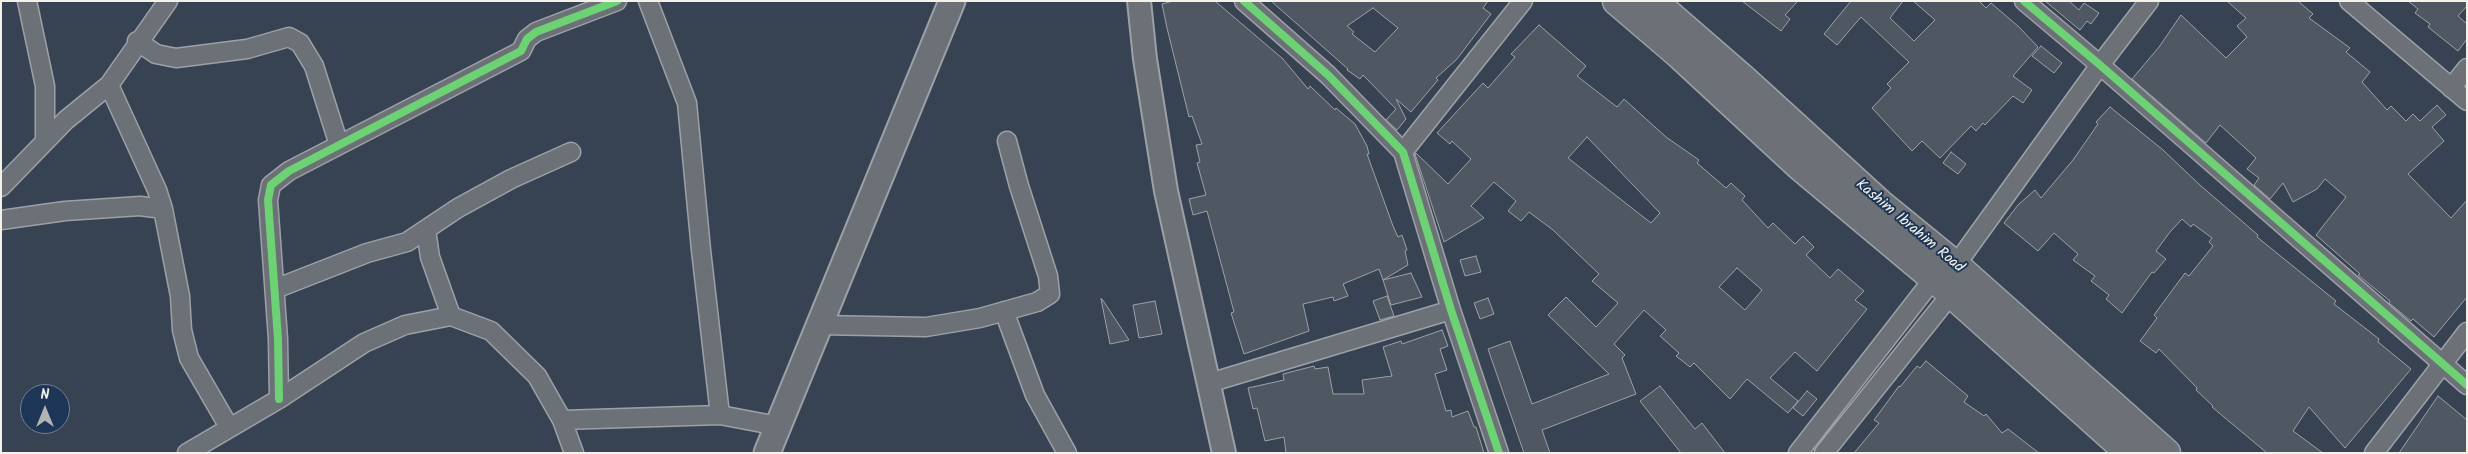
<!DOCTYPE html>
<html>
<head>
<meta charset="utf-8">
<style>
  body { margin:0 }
  #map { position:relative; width:2468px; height:454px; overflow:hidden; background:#374253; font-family:Kalam,sans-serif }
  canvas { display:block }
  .frame { position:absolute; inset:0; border:2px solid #f4f1e8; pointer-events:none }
  .north { position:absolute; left:20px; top:384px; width:50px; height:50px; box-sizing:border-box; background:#1d3557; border:1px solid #738091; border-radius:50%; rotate:0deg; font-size:14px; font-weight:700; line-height:20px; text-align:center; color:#f4f1e8 }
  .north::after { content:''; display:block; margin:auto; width:18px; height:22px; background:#b2b4b4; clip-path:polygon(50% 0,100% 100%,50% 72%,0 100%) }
</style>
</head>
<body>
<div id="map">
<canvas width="2468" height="454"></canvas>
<div class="frame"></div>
<div class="north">N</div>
</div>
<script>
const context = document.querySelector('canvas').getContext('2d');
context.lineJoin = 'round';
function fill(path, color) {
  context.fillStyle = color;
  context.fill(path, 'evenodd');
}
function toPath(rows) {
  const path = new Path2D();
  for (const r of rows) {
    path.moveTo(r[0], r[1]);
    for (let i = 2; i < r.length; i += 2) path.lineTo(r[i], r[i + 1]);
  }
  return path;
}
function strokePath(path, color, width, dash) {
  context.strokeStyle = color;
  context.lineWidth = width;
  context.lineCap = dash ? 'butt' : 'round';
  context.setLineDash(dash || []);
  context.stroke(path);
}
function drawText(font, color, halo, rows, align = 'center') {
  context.font = font + ' Kalam,sans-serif';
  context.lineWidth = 4;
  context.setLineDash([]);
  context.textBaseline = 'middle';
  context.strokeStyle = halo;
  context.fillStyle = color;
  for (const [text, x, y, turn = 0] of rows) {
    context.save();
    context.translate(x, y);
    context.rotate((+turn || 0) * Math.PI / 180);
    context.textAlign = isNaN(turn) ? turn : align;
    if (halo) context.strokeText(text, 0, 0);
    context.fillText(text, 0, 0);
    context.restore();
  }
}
const building = toPath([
  [1173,1,1215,1,1283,59,1308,89,1310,86,1335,110,1336,108,1355,124,1367,146,1369,154,1367,154,1393,226,1398,237,1402,235,1407,250,1405,251,1408,265,1383,280,1379,269,1343,284,1348,296,1334,301,1333,297,1303,304,1309,331,1244,354,1231,313,1234,312,1207,211,1193,215,1189,199,1206,195,1197,163,1200,162,1196,145,1202,144,1192,116,1189,117,1167,28,1162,4,1173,1],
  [1271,1,1488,1,1483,8,1491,14,1457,59,1436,78,1438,80,1411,112,1396,99,1406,119,1397,130,1386,120,1396,109,1363,75,1360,79,1347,70,1348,69,1271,1],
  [1373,8,1398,28,1375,52,1352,34,1354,32,1347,26,1373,8],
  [1742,1,1798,1,1785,15,1790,19,1781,31,1742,1],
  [1851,1,1903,1,1890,18,1914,41,1935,20,1913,1,1979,1,1986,8,1991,3,2019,27,2038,47,2013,76,2032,90,2023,103,2013,96,1985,125,1983,123,1976,131,1971,126,1940,158,1922,141,1912,151,1872,108,1891,88,1887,84,1909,62,1861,17,1837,45,1824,34,1851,1],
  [2045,1,2069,1,2079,10,2084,3,2099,13,2091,24,2087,21,2080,30,2045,1],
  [2227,1,2298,1,2313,14,2309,18,2350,48,2346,52,2370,72,2362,82,2387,110,2391,106,2406,121,2413,114,2420,121,2437,105,2446,115,2432,127,2444,141,2408,174,2451,218,2467,200,2467,297,2434,337,2413,319,2411,321,2394,307,2389,303,2390,301,2358,275,2360,274,2316,235,2346,197,2325,179,2317,189,2293,202,2283,183,2270,199,2254,185,2259,178,2247,169,2256,158,2220,125,2206,143,2132,79,2159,47,2181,15,2226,58,2247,37,2237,26,2246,18,2227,1],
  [2408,1,2467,1,2467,6,2458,16,2467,24,2467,39,2458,51,2428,27,2430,24,2415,13,2418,9,2408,1],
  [1539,25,1586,66,1577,76,1617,107,1624,99,1666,137,1699,160,1697,163,1726,188,1731,183,1745,196,1742,200,1768,228,1773,223,1795,244,1803,236,1814,247,1806,255,1830,278,1838,269,1864,291,1855,300,1867,309,1817,371,1795,352,1770,378,1798,401,1788,413,1747,379,1730,399,1694,363,1690,367,1676,356,1679,353,1660,336,1666,330,1644,310,1614,344,1625,355,1622,358,1636,394,1542,430,1550,453,1524,453,1488,349,1510,341,1532,404,1609,374,1548,315,1566,297,1596,327,1618,303,1592,281,1599,274,1553,230,1529,212,1521,221,1508,211,1516,201,1494,182,1471,206,1484,218,1444,242,1415,154,1416,153,1448,184,1471,159,1452,141,1450,144,1437,133,1483,83,1488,88,1515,57,1511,54,1539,25],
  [1587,137,1660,213,1651,223,1568,158,1587,137],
  [1737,268,1762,290,1745,310,1719,287,1737,268],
  [2041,46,2062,63,2054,73,2032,56,2041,46],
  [2110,107,2163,150,2201,186,2258,235,2257,237,2336,301,2334,304,2379,339,2378,342,2411,369,2345,448,2309,407,2293,431,2323,453,2267,453,2212,407,2213,406,2196,390,2197,388,2159,349,2156,353,2140,341,2157,318,2154,315,2185,273,2189,276,2213,246,2209,242,2212,238,2193,224,2191,227,2182,219,2170,232,2156,251,2166,259,2154,273,2152,272,2122,313,2106,299,2109,295,2091,281,2095,276,2073,260,2078,254,2054,233,2038,251,2004,223,2018,205,2035,190,2041,198,2073,160,2098,124,2096,122,2110,107],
  [1951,152,1966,164,1958,174,1943,163,1951,152],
  [1476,256,1481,272,1465,276,1460,260,1476,256],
  [1411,273,1422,297,1391,305,1383,280,1411,273],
  [1387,296,1394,316,1380,320,1373,301,1387,296],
  [1488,298,1494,314,1480,319,1474,303,1488,298],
  [1101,299,1102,299,1129,340,1110,344,1101,299],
  [1155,301,1162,334,1139,338,1133,305,1155,301],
  [1442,330,1448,346,1440,349,1447,370,1435,374,1446,411,1451,410,1452,417,1468,411,1474,427,1476,427,1484,453,1286,453,1284,437,1265,441,1257,408,1253,409,1248,388,1284,380,1283,374,1314,366,1315,369,1328,367,1333,394,1364,394,1362,380,1392,376,1383,347,1401,341,1402,344,1442,330],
  [1926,361,1968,396,1964,402,1984,416,1986,414,2002,433,2008,429,2039,453,1854,453,1879,423,1874,420,1899,386,1900,387,1917,366,1920,368,1926,361],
  [1660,386,1695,429,1702,423,1725,453,1681,453,1640,401,1660,386],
  [1807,391,1817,399,1803,416,1793,408,1807,391],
  [2438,396,2467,420,2467,453,2399,453,2438,396]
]);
fill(building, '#4f5763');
strokePath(building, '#9da1a7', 1);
const minor = toPath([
  [27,1,45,86,45,141],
  [648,1,687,103,701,250,720,415],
  [1244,1,1328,75,1403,152,1451,310,1499,453],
  [2024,1,2100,65,2467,385],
  [2349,1,2467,101],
  [137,41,156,54,176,58,247,49,289,37,300,43,314,66,339,145],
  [109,85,157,190,163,209,180,296,182,330,189,358,229,427],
  [2451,88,2467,68],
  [1403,152,1523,1],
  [1,187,66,120,109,85,168,1],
  [1,220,65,211,140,206,163,209],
  [426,230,430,257,451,316],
  [1950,273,2100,65,2149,1],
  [275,289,367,253,407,242,458,208,511,179,571,152],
  [1004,311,1035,395,1067,453],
  [819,325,926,327,980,318,1037,302,1050,294,1048,276,1019,186,1007,141],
  [1209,383,1451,310],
  [279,399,278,339,268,200,271,185,289,171,521,51,527,39,536,32,617,1],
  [562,420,720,415,778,426],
  [187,453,279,399,364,343,405,325,451,316,491,331,537,376,562,420,574,453],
  [1798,453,1934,278],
  [1824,453,1952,293],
  [2374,453,2467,332]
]);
const tertiary = toPath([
  [1139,1,1145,59,1166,191,1224,453]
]);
const secondary = toPath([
  [767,453,952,1]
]);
const trunk = toPath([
  [1617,1,1679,54,1800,166,1941,284,2130,453],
  [1653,1,1744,80,1880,204,1956,266,2166,453]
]);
strokePath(minor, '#9da1a7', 21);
strokePath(tertiary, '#9da1a7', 26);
strokePath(secondary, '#9da1a7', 29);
strokePath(trunk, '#9da1a7', 31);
strokePath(minor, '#6c7177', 18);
strokePath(tertiary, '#6c7177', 22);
strokePath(secondary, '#6c7177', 25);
strokePath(trunk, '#6c7177', 28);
strokePath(toPath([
  [1244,1,1328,75,1403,152,1451,310,1499,453],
  [2024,1,2100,65,2467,385],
  [279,399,278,339,268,200,271,185,289,171,521,51,527,39,536,32,617,1]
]), '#6cd273', 8);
drawText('15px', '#f4f1e8', '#1d3557', [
  ["Kashim Ibrahim Road",1909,227,40]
]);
</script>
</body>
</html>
